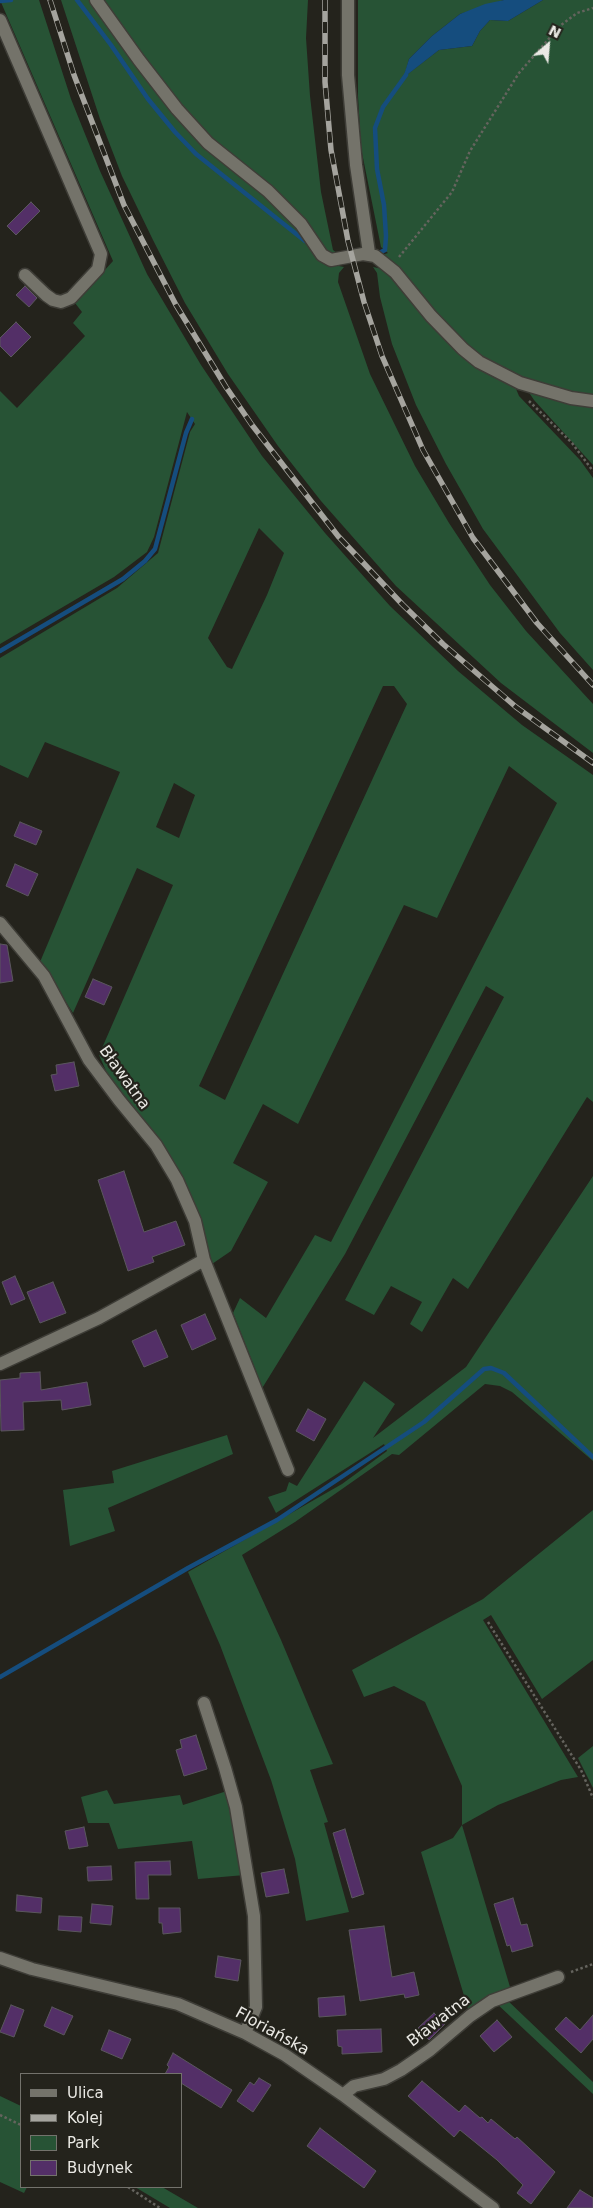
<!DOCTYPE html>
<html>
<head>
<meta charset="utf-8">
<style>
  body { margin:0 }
  #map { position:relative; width:593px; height:2208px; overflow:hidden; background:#24231c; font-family:"DejaVu Sans",sans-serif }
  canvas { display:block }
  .legend { position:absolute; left:20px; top:2073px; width:162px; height:115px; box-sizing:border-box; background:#24231c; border:1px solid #73726c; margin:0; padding:6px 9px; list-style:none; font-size:15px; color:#eae9e4 }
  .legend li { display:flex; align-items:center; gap:10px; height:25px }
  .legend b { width:25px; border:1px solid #73726c }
  .north { position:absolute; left:523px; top:20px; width:50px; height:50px; -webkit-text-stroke:4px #24231c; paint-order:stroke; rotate:27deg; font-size:14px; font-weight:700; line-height:20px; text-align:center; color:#eae9e4 }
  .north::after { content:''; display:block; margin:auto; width:18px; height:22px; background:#eae9e4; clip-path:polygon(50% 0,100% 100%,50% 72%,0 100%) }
</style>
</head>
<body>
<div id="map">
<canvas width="593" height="2208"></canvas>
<ul class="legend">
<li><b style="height:6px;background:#74736a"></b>Ulica</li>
<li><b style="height:6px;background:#a5a49e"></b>Kolej</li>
<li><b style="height:14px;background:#275335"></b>Park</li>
<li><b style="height:14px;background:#532f67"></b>Budynek</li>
</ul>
<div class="north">N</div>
</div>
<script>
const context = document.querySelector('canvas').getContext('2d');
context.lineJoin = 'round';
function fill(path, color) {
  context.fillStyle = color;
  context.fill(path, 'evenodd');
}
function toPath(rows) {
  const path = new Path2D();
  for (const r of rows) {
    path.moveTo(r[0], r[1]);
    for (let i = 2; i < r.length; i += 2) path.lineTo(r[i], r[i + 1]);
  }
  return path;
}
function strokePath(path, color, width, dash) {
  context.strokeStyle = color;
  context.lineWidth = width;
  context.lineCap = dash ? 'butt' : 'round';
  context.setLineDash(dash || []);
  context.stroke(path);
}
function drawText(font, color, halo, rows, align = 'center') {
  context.font = font + ' "DejaVu Sans",sans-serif';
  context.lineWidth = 4.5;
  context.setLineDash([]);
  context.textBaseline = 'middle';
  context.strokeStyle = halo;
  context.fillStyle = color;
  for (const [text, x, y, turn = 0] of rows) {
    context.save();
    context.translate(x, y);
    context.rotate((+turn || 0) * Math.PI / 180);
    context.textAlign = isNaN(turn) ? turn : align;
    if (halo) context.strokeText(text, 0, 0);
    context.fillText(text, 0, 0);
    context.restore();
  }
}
fill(toPath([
  [0,0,39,0,71,99,85,134,100,171,147,274,201,365,262,456,325,533,390,606,458,671,522,725,593,775,593,1102,587,1097,468,1289,453,1278,422,1332,410,1324,422,1302,391,1286,374,1315,345,1300,504,997,486,986,345,1254,261,1390,256,1371,233,1313,240,1298,266,1318,315,1235,331,1242,557,803,509,766,437,918,404,905,298,1124,263,1104,233,1163,268,1182,231,1251,212,1264,195,1209,173,1161,111,1082,99,1055,173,885,137,868,73,1013,40,962,120,772,45,742,28,778,0,765,0,658,117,588,158,553,190,432,195,424,187,412,154,537,147,552,114,577,0,644,0,391,17,408,85,336,73,323,82,312,75,303,113,261],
  [259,528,284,553,267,595,232,669,227,667,208,638],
  [383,686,394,686,407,704,225,1100,199,1086],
  [174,783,195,795,179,838,156,827],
  [61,0,91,0,158,93,290,220,302,233,310,250,317,257,334,265,344,267,339,273,338,282,370,374,415,466,449,523,490,585,526,631,593,704,593,753,501,683,396,586,321,501,278,446,228,374,185,303,153,240,122,176,100,119],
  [101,0,308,0,306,38,310,96,321,192,333,250,337,253,331,256,239,164,195,124],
  [358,0,504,0,460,14,432,36,409,59,404,77,439,50,472,46,480,31,490,20,508,21,543,0,593,0,593,396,560,391,514,375,486,362,461,343,382,255,388,253,381,247,361,148,358,96],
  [373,267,383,269,400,285,421,309,514,384,519,396,580,460,593,478,593,670,560,633,483,529,446,464,416,405,392,344,380,297,377,273],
  [526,388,593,406,593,465,534,400],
  [593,1176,593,1461,512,1392,500,1386,485,1384,399,1455,392,1454,295,1522,242,1555,281,1640,333,1764,310,1770,328,1822,324,1823,349,1912,306,1921,295,1859,271,1780,220,1645,188,1572,342,1484,387,1451,384,1444,276,1513,268,1497,286,1491,289,1482,297,1486,364,1381,395,1404,373,1438,466,1367],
  [227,1435,233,1454,108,1508,115,1531,70,1546,63,1490,114,1483,112,1471],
  [593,1510,593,1660,542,1699,491,1615,483,1620,578,1777,561,1780,498,1805,462,1825,510,1987,468,2009,421,1852,453,1838,462,1825,462,1786,425,1702,394,1686,364,1697,352,1670,483,1599],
  [593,1746,593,1788,578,1758],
  [107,1790,114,1804,180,1795,183,1805,227,1791,245,1875,198,1879,192,1841,118,1849,109,1823,88,1823,81,1797],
  [505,1998,593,2082,593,2094,495,2002],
  [0,2096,21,2106,21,2187,27,2187,24,2193,0,2182],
  [135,2187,162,2187,198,2208,170,2208]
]), '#275335');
fill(toPath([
  [504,0,543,0,508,21,490,20,480,31,472,46,439,50,403,78,409,59,432,36,460,14,485,4]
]), '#154d7e');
strokePath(toPath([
  [77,0,111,45,148,99,175,132,196,154,305,241],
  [0,1,11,0],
  [379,253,385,250,386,236,384,205,377,169,375,128,383,107,406,75],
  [0,651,123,579,145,561,155,549,186,433,192,419],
  [0,1677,188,1568,277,1520,424,1422,484,1369,491,1368,504,1373,593,1457]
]), '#154d7e', 4.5);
const building = toPath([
  [31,202,40,211,16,235,7,226,31,202],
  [25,286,37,298,29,307,16,295,25,286],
  [16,322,31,337,11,357,0,346,0,338,16,322],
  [20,822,42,831,36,845,14,836,20,822],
  [15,864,38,874,28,896,6,886,15,864],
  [0,944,7,945,13,981,0,983,0,944],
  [93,979,112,987,104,1005,85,997,93,979],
  [74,1062,79,1086,55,1091,51,1075,57,1074,56,1065,74,1062],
  [124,1171,144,1232,176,1221,185,1245,152,1257,154,1262,128,1271,98,1180,124,1171],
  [15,1276,25,1299,11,1305,2,1282,15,1276],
  [53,1282,66,1313,40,1323,27,1292,53,1282],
  [205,1314,216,1339,192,1350,181,1325,205,1314],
  [156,1330,168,1357,144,1367,132,1341,156,1330],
  [40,1372,41,1390,87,1382,91,1405,62,1410,61,1400,23,1402,24,1430,1,1431,0,1380,20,1378,20,1373,40,1372],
  [308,1409,326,1419,314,1441,296,1431,308,1409],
  [196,1735,207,1769,184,1776,176,1750,182,1748,180,1740,196,1735],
  [84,1827,88,1846,69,1849,65,1831,84,1827],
  [345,1829,364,1894,352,1898,333,1833,345,1829],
  [170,1861,171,1875,148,1875,149,1899,136,1899,135,1862,170,1861],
  [111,1866,112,1880,88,1881,87,1867,111,1866],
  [284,1869,289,1893,266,1897,261,1873,284,1869],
  [17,1895,42,1898,41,1913,16,1911,17,1895],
  [513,1898,521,1925,527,1924,533,1946,512,1952,510,1945,507,1946,494,1904,513,1898],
  [92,1904,113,1906,111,1925,90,1923,92,1904],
  [159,1908,180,1908,181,1932,163,1934,162,1923,159,1923,159,1908],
  [59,1916,82,1917,81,1932,58,1930,59,1916],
  [384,1926,392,1977,414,1972,419,1995,405,1998,404,1994,360,2001,349,1930,384,1926],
  [218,1956,241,1960,238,1981,215,1977,218,1956],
  [344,1996,346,2015,319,2017,318,1998,344,1996],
  [11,2005,24,2010,14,2037,0,2032,11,2005],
  [52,2007,73,2016,64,2035,44,2026,52,2007],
  [434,2013,445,2024,429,2040,418,2028,434,2013],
  [593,2015,593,2039,581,2053,555,2029,566,2017,580,2030,593,2015],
  [497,2020,512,2037,494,2052,480,2036,497,2020],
  [381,2029,382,2052,342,2054,342,2047,338,2046,337,2030,381,2029],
  [109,2030,131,2039,122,2059,101,2050,109,2030],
  [173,2053,232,2090,221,2108,181,2083,181,2074,165,2074,169,2067,167,2065,173,2053],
  [259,2078,271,2085,253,2112,237,2101,250,2082,254,2085,259,2078],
  [422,2081,459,2112,465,2105,480,2118,482,2117,488,2123,491,2119,515,2139,517,2137,555,2172,531,2204,517,2193,523,2185,497,2160,460,2130,454,2137,408,2096,422,2081],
  [320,2128,376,2171,364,2188,307,2146,320,2128],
  [580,2190,593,2198,593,2208,567,2208,580,2190]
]);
fill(building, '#532f67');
strokePath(building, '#5b575e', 1);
const minor = toPath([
  [96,0,139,60,177,109,208,143,268,191,301,224,322,255,331,260,363,254,375,256,395,272,431,316,463,349,479,362,520,383,571,398,593,401],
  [348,0,348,75,356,165,369,253],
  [0,20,101,254,98,269,71,298,61,302,53,300,46,295,25,275],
  [0,923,44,976,89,1060,119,1100,156,1145,177,1180,195,1221,204,1260,288,1470],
  [0,1364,99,1318,204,1260],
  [204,1703,225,1768,236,1807,254,1916,256,2007,245,2033],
  [0,1958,32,1969,178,2004,245,2033,285,2055,343,2095,493,2208],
  [343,2095,354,2086,384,2079,401,2070,430,2050,470,2016,492,2001,558,1977]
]);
strokePath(minor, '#3e3d37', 15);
strokePath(toPath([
  [399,257,452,192,470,151,519,73,560,26,577,13,593,8],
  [529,401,572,443,593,471],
  [488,1622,581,1770,593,1798],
  [571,1972,593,1964],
  [0,2115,21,2125],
  [128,2187,160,2208]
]), '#65645e', 2.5, [2.5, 2.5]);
strokePath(minor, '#74736a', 12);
const rail = toPath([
  [50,0,74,75,124,205,176,305,226,387,252,425,338,536,402,604,443,644,516,707,593,763],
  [325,0,325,82,331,150,348,241,364,302,382,356,423,450,473,538,537,623,593,685]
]);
strokePath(rail, '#a5a49e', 5.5);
strokePath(rail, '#24231c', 4, [11]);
drawText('16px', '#eae9e4', '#24231c', [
  ["Bławatna",124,1078,54],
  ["Bławatna",439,2021,-38],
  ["Floriańska",272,2032,29]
]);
</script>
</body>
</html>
